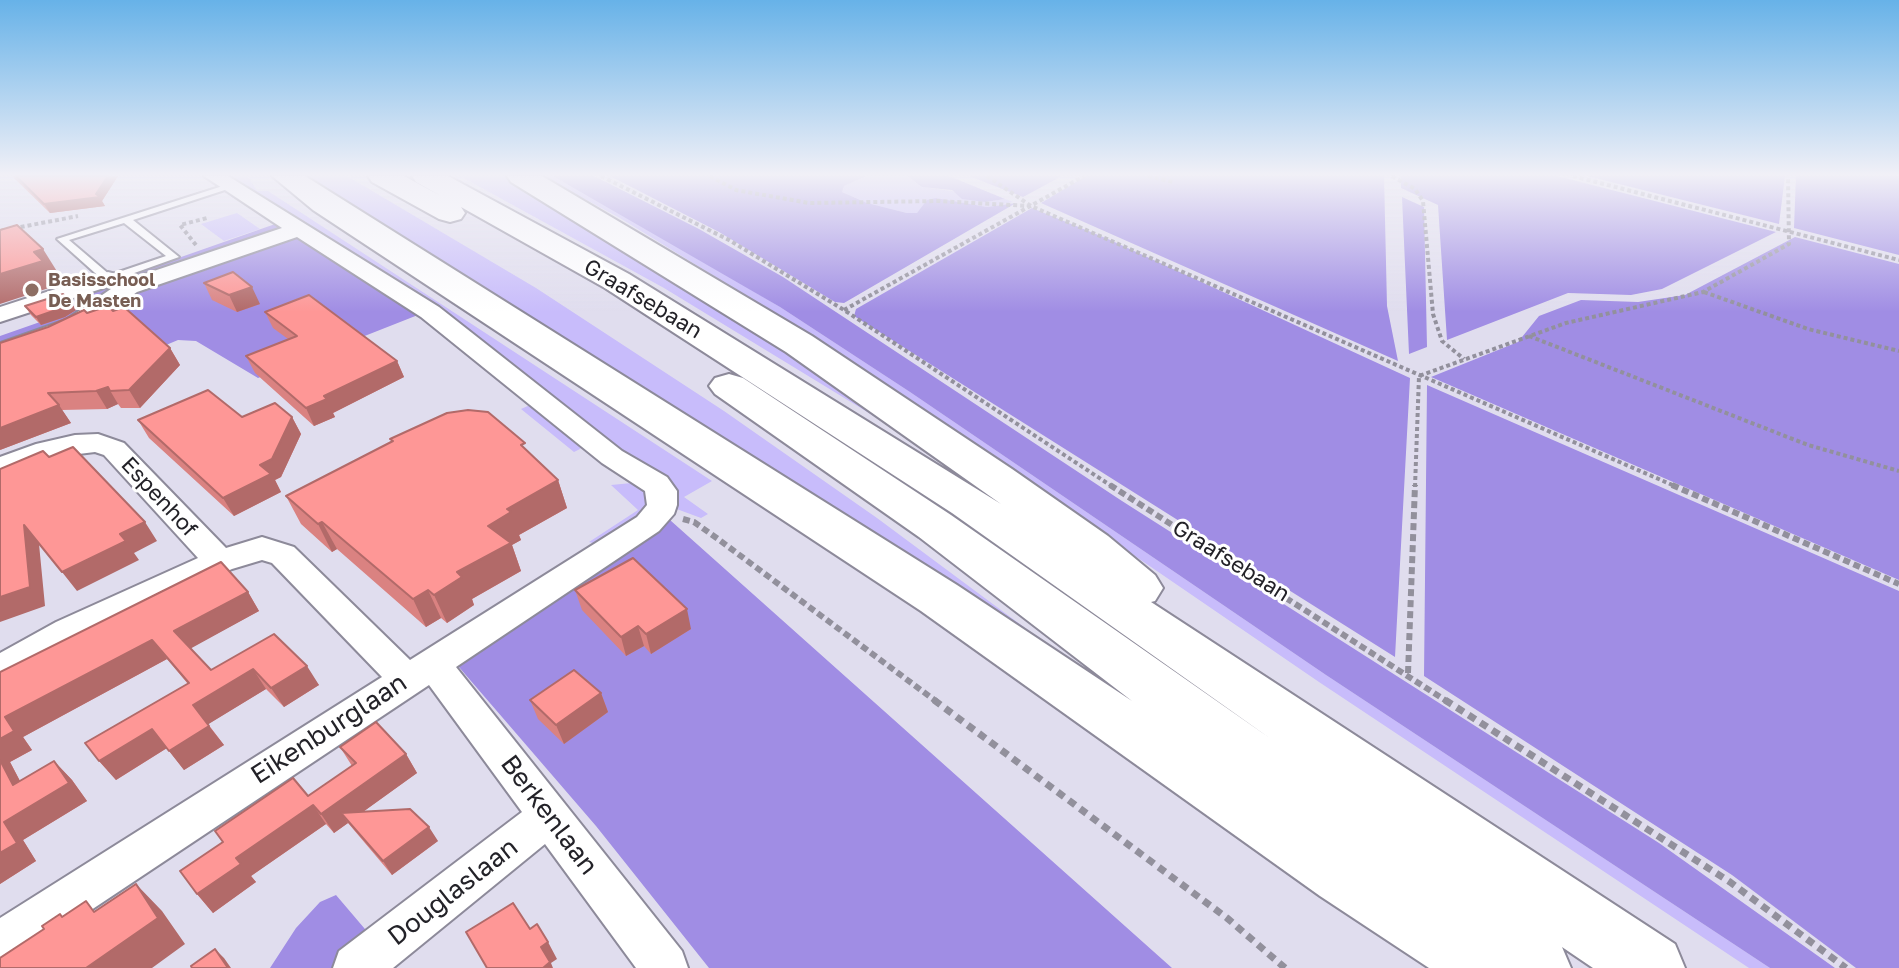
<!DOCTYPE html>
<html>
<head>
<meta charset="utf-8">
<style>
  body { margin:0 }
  canvas { display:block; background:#e0ddee }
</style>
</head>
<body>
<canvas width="1899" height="968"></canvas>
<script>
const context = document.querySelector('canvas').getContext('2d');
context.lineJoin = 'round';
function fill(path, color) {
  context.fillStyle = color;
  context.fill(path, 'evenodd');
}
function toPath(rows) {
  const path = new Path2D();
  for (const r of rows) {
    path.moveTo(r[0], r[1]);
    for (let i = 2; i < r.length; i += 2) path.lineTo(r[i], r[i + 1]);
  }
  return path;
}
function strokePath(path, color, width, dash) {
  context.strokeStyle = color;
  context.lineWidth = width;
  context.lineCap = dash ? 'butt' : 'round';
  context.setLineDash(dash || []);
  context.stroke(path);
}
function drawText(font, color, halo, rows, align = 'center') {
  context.font = font + ' "Golos Text",sans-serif';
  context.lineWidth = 6;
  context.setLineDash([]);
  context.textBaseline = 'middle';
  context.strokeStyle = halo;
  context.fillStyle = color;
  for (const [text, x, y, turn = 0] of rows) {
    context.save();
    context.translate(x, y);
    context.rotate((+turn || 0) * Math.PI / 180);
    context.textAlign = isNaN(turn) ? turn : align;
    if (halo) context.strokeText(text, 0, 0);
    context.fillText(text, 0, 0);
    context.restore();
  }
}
fill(toPath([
  [225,176,248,176,257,191,268,191,712,481,684,497,708,514,701,518,674,508,674,485,662,472,625,456,492,348,439,311],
  [293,176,347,176,536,288,724,411,877,518,1145,717],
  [460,176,512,176,581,214,964,471,664,288],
  [542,176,553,176,619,211,780,307,910,392,1326,675,1770,968,1749,968,1319,682,834,350,620,218],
  [867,176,907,176,922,187,952,191,985,202,1005,199,1013,202,987,207,936,198,917,213,907,213,867,203,842,192,844,186],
  [237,213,260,229,224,241,201,224],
  [530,405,583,445,580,449,574,452,521,409],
  [632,483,645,492,647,500,644,510,596,544,589,542,638,510,611,485]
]), '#c8bcfb');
fill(toPath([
  [553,176,594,176,699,229,783,277,1122,501,1659,843,1835,968,1770,968,1326,675,910,392,780,307],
  [610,176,867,176,844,186,842,192,867,203,907,213,917,213,927,200,936,198,987,207,1016,203,844,303,835,302,719,232],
  [907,176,949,176,1005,199,985,202,962,199,952,190,922,187],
  [969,176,1062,176,1023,197],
  [1086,176,1384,176,1387,306,1398,361,1041,203],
  [1401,176,1557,176,1776,232,1662,289,1631,295,1568,293,1447,340,1438,205,1401,188],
  [1587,176,1785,176,1779,224],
  [1796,176,1899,176,1899,255,1794,228],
  [1402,197,1424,207,1427,347,1409,354],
  [1032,208,1108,239,1410,378,1395,657,854,316,856,309],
  [278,223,288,228,70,320,0,344,0,336,80,308,70,296],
  [299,234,423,313,258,378,196,341,178,340,159,348,123,311,121,295],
  [1795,237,1899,264,1899,580,1431,377,1518,342,1539,316,1581,300,1638,302,1685,295],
  [1427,385,1899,591,1899,968,1856,968,1732,875,1424,676],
  [670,520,1172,968,709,968,596,826,452,659,659,524],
  [336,895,376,942,343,968,270,968,296,928,320,902]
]), '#a08de4');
const lane = toPath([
  [229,184,237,186,133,220,179,257,112,281,104,281,57,239,229,184],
  [124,223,166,256,110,275,69,240,124,223]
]);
const street = toPath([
  [204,176,228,176,439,307,622,451,667,477,677,491,677,505,674,514,659,531,456,667,682,951,688,968,636,968,545,844,393,968,333,968,339,951,522,812,429,685,16,960,0,967,0,918,382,677,272,563,262,560,232,569,80,640,13,680,0,684,0,653,56,622,198,558,104,455,95,452,54,457,0,477,0,457,36,444,75,435,98,434,124,443,226,548,262,537,294,547,410,660,637,517,647,505,645,491,602,463,421,317,297,237,137,292,84,330,0,359,0,343,66,320,121,282,282,228,204,176],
  [108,272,116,274,119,279,116,284,0,322,0,307,108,272]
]);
const highway = toPath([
  [272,176,305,176,957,585,1132,701,919,537,715,394,709,386,715,378,729,374,743,378,951,515,1271,739,952,513,605,288,461,207,465,213,461,219,450,222,439,219,372,182,368,176,404,176,441,196,416,182,412,176,448,176,629,274,1001,504,786,352,511,182,507,176,542,176,812,336,1012,469,1108,536,1155,575,1163,588,1155,601,1151,602,1675,944,1685,968,1593,968,1562,947,1571,968,1429,968,1320,896,921,611,313,210,272,176]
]);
strokePath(lane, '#8d8a9a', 4);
strokePath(street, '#8d8a9a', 4);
strokePath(highway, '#8d8a9a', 4);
strokePath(toPath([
  [601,176,729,240,844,310,1113,487],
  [710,176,736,190,809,203,938,201,1030,206],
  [987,176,1031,206,1677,487],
  [1148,176,1173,182],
  [1392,176,1415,189,1423,201,1433,314,1442,341,1464,359],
  [1573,176,1899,260],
  [0,231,78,216],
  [196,245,180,225,207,218],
  [1704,292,1808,329,1899,351],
  [844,310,1084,176],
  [1529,336,1808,445,1899,471],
  [1415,487,1419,376,1566,323,1703,292,1789,244,1788,176]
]), '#92909c', 4, [4, 3]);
strokePath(toPath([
  [1110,485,1448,702],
  [1672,485,1899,584],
  [683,519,694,522,718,539,937,702],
  [1408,673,1415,485]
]), '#92909c', 6, [7, 4]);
strokePath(toPath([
  [934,700,1227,918,1285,968],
  [1445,700,1730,882,1846,968]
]), '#92909c', 7, [8, 6]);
fill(lane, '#fff');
fill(street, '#fff');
fill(highway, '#fff');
fill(toPath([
  [12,176,118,176,102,201,105,206,50,213],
  [204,283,260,304,237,312,212,300],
  [70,301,76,310,65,317,41,325,31,315,25,306],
  [113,311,170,348,180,365,140,408,121,408,118,404,107,409,62,410,71,423,0,450,87,313],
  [265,312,397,361,404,377,333,413,335,417,314,426,255,373,246,356,288,339,273,328],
  [242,417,292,417,301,434,281,477,275,480,281,492,234,516,149,438,138,420],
  [390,439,527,451,558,480,567,508,519,535,521,540,512,545,521,571,472,599,474,605,447,623,441,618,426,627,337,549,332,552,301,524,286,496,392,442],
  [575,590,691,629,651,654,644,646,626,656,582,610],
  [248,592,259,611,190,648,211,670,274,634,319,685,284,707,266,689,208,724,224,745,184,770,167,748,116,780,99,761,188,684,167,659,23,737,32,750,10,762,20,781,54,761,72,780,87,801,23,840,36,861,0,884,0,716],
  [601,693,608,712,564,744,538,719,530,700],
  [340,747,406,754,417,773,364,811,438,841,392,875,348,823,334,833,326,824,251,876,256,882,213,913,197,894,308,796,352,766]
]), '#da8281');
fill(toPath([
  [108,176,118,176,102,201,105,206,50,213,44,204,96,194],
  [43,249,58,273,52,275,58,285,0,304,0,274,34,252],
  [252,287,260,304,237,312,229,295],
  [70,301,76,310,65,317,41,325,36,317],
  [170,348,180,365,140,408,129,390],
  [397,361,404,377,333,413,335,417,314,426,306,408,324,396],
  [108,387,118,404,107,409,96,391],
  [59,405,71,423,0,450,0,428],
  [292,417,301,434,281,477,275,480,281,492,234,516,223,498],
  [558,480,567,508,519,535,521,540,512,545,521,571,472,599,474,605,447,623,434,595,457,572,488,526,507,509],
  [145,522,157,541,134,553,139,560,77,591,62,572,120,534],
  [322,522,337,549,332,552,318,524],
  [24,525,39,544,45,606,0,622,0,597],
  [428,590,441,618,426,627,413,599],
  [248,592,259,611,188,650,174,631],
  [687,609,691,629,651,654,646,634],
  [638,626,644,646,626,656,621,637],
  [152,640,167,659,23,737,32,750,10,762,32,804,13,785,0,760,0,739,5,717],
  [307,666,319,685,284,707,271,688],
  [253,669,266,689,207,725,193,705],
  [601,693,608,712,564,744,556,725],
  [209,726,224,745,184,770,169,751],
  [152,729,167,748,116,780,99,761],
  [406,754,417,773,349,822,341,813,348,823,334,833,321,814],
  [54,761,72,780,87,801,23,840,36,861,0,884,0,853,4,822],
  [313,805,326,824,251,876,256,882,213,913,197,894,236,858],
  [429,827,438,841,392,875,383,861],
  [136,884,162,911,185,944,152,968,86,968],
  [548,942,557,959,551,963,553,968,543,968,541,947],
  [215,949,224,958,231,968,228,968]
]), '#b26a69');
const building = toPath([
  [16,176,108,176,96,194,100,197,44,204,16,176],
  [17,225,43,249,34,252,43,261,0,274,0,230,17,225],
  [233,272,252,287,229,295,204,283,233,272],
  [63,294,70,301,59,309,36,317,25,306,63,294],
  [309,295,397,361,324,396,327,399,306,408,246,356,297,336,265,312,309,295],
  [108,306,113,311,124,307,170,348,129,390,110,391,108,387,96,391,48,393,59,405,0,428,0,343,48,327,84,310,87,313,108,306],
  [208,390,242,417,275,403,292,417,272,459,260,465,271,474,223,498,138,420,208,390],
  [468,410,488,412,525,443,521,445,558,480,507,509,511,512,488,526,511,543,457,572,462,577,434,595,428,590,413,599,322,522,318,524,286,496,393,441,390,439,447,413,468,410],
  [73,447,145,522,120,534,126,541,62,572,24,525,30,587,0,597,0,469,43,451,49,457,73,447],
  [633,558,687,609,646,634,638,626,621,637,575,590,633,558],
  [221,562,248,592,174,631,211,670,274,634,307,666,271,688,253,669,193,705,209,726,169,751,152,729,99,761,85,743,189,683,152,640,5,717,14,731,0,739,0,672,221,562],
  [574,670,601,693,556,725,530,700,574,670],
  [376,722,406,754,321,814,313,805,236,858,241,864,197,894,180,871,223,842,215,831,293,778,308,796,356,763,340,747,376,722],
  [0,760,13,785,54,761,69,783,4,822,17,843,0,853,0,760],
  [410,809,429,827,383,861,341,813,410,809],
  [136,884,158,918,86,968,0,968,0,958,44,929,42,926,60,914,62,917,86,901,94,912,136,884],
  [513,903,530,929,537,924,548,942,541,947,550,962,543,968,487,968,466,932,513,903],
  [215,949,228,968,192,968,191,966,215,949]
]);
fill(building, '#fe9796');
strokePath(building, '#b26a69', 2);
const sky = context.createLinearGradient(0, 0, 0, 312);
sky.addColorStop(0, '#67b2e8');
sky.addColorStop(0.56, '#f1f0f7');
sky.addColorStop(1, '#f1f0f700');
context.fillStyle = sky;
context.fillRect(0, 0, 1899, 312);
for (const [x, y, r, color] of [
  [32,290,8,"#8d6e63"]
]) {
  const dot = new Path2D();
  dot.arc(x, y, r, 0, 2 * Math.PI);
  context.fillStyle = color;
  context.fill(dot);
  strokePath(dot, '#fff', 3);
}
drawText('bold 18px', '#785e54', '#fff', [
  ["Basisschool",48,280],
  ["De Masten",48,301]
], 'left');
drawText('22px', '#232228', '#fff', [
  ["Graafsebaan",643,299,31],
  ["Espenhof",159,497,47],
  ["Graafsebaan",1231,561,32]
]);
drawText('26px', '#232228', '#fff', [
  ["Eikenburglaan",329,729,-33],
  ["Berkenlaan",549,815,53],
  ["Douglaslaan",453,892,-38]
]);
</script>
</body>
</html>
